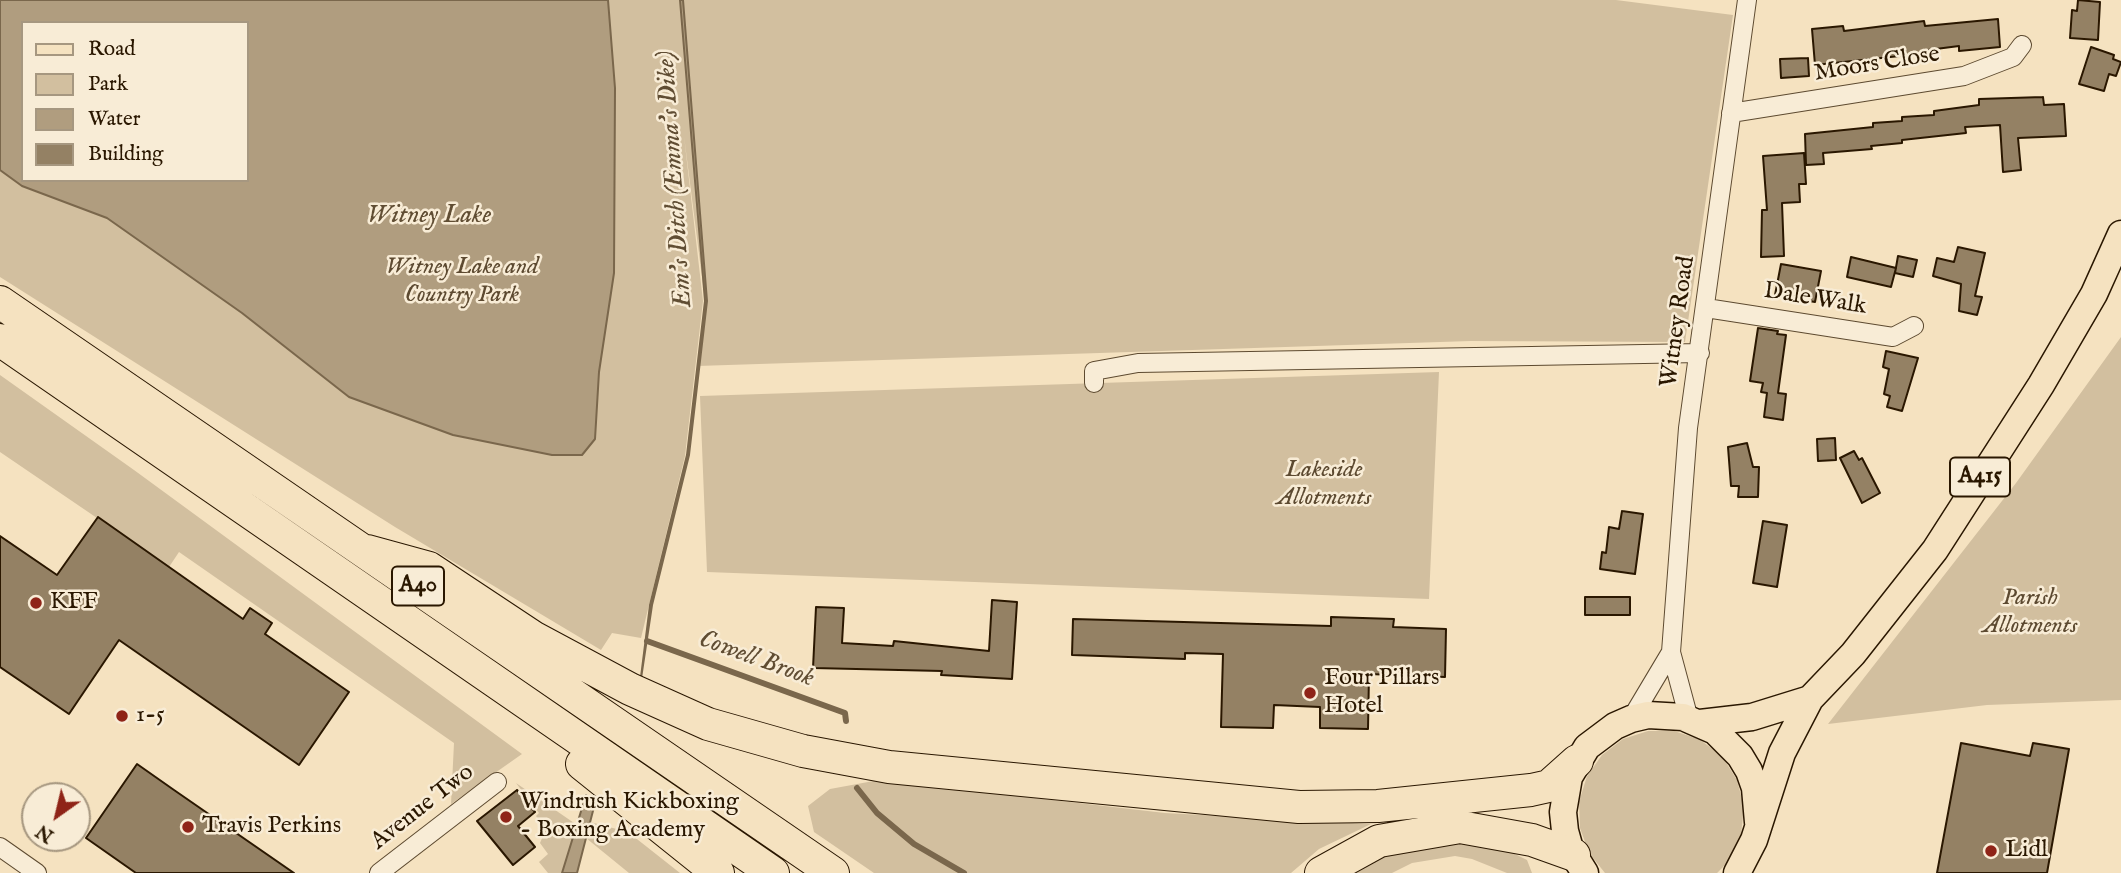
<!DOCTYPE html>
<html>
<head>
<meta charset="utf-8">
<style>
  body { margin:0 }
  #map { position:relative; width:2121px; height:873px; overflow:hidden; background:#f5e2c0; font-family:"IM FELL English",serif }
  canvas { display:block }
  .legend { position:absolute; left:21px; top:21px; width:228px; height:161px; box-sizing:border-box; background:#f8ecd6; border:2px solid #a69780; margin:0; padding:9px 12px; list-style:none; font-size:21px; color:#2a1700 }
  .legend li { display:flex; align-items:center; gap:14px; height:35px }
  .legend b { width:35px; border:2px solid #a69780 }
  .north { position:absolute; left:21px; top:782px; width:70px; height:70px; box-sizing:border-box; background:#f8ecd6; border:2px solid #a69780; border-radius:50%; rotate:214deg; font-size:19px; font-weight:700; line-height:28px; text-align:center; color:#2a1700 }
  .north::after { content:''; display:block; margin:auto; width:24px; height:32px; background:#8f2418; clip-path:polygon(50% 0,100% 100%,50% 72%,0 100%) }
</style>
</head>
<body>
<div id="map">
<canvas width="2121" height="873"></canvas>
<ul class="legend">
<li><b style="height:9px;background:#f5e2c0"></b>Road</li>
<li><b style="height:19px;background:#d2bf9f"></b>Park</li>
<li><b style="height:19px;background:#b09d7f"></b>Water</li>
<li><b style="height:19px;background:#948164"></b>Building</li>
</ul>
<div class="north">N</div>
</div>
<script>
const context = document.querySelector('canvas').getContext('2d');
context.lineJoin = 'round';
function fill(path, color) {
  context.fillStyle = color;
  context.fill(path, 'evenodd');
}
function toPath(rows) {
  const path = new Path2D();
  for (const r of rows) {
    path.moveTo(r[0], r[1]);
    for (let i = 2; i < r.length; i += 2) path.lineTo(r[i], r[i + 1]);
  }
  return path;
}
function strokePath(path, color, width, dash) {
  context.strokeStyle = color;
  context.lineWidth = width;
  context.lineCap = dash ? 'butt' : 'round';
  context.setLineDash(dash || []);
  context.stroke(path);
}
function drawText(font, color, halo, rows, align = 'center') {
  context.font = font + ' "IM FELL English",serif';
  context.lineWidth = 5;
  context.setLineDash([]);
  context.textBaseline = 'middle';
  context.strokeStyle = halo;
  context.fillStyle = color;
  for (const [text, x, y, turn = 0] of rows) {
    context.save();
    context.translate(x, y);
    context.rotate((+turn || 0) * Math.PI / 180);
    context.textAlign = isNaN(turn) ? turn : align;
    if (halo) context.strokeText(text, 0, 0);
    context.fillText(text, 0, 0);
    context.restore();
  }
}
fill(toPath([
  [0,0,1616,0,1733,15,1685,342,1471,341,697,366,705,301,684,136,703,301,685,456,641,638,612,633,601,650,395,527,0,277],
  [23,23,247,23,247,180,23,180],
  [2121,337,2121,700,1987,705,1828,724,2016,483],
  [1439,372,1429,599,707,572,700,396],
  [0,375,134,470,522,754,451,804,454,743,179,552,169,567,0,452],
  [1648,731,1674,731,1699,739,1722,756,1737,780,1744,807,1741,835,1729,861,1717,873,1605,873,1589,853,1580,828,1579,802,1587,776,1602,755,1623,739],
  [879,780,1165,813,1371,824,1319,849,1291,873,874,873,814,832,808,806,830,789],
  [516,783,577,825,562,873,548,873,539,862,548,854,540,843,546,829,536,816,539,813],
  [590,822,628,832,680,873,629,873,586,838],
  [1457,842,1513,848,1513,853,1527,860,1532,873,1507,873,1472,859,1455,856,1412,863,1392,873,1339,873,1371,858]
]), '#d2bf9f');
const water = toPath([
  [0,0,608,0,615,88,614,273,599,372,595,439,582,455,552,455,453,435,349,397,242,313,107,218,22,186,0,170,0,0],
  [23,23,247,23,247,180,23,180,23,23],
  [680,0,683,0,707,301,689,455,652,605,640,685,650,605,687,455,705,301,680,0],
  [586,795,595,803,577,873,562,873,586,795]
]);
fill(water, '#b09d7f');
strokePath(water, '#7a674c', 2);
strokePath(toPath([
  [647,641,845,713,846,721],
  [857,788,877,813,914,844,964,873]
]), '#7a674c', 6);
const building = toPath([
  [2078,0,2100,2,2098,40,2070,38,2072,10,2077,11,2078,0],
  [1998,19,2000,47,1959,51,1959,46,1928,50,1928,53,1815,65,1812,29,1843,26,1844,31,1924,21,1925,26,1998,19],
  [2091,47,2114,55,2113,59,2121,62,2116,76,2109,74,2104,91,2079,84,2091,47],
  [1808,58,1809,76,1781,78,1780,59,1808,58],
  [2043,97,2044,105,2064,104,2066,136,2018,138,2021,170,2003,172,2000,125,1965,127,1966,133,1902,140,1902,143,1871,146,1872,149,1823,153,1824,164,1806,165,1805,134,1873,127,1873,123,1902,121,1902,117,1934,115,1934,111,1979,105,1979,99,2043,97],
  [1804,153,1806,184,1799,184,1800,202,1782,203,1784,256,1761,257,1762,210,1767,210,1763,156,1804,153],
  [1958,247,1985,253,1975,296,1982,297,1977,315,1959,311,1961,284,1933,276,1937,258,1954,262,1958,247],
  [1898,256,1917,260,1913,277,1895,273,1898,256],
  [1851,257,1896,268,1891,287,1847,277,1851,257],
  [1781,264,1821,271,1815,302,1775,295,1781,264],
  [1758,328,1778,331,1777,334,1786,335,1778,393,1786,394,1783,420,1764,417,1767,393,1761,392,1763,383,1750,381,1758,328],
  [1886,351,1918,358,1902,411,1887,407,1890,396,1884,394,1889,369,1883,367,1886,351],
  [1835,438,1836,460,1818,461,1817,439,1835,438],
  [1747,443,1753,467,1759,467,1758,497,1738,497,1739,486,1731,486,1728,447,1747,443],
  [1854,451,1859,460,1862,458,1880,493,1862,503,1840,458,1854,451],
  [1622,511,1643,514,1635,574,1600,569,1602,552,1606,553,1609,527,1619,529,1622,511],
  [98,517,243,619,250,608,272,623,265,634,349,692,299,765,119,640,69,714,0,667,0,536,57,575,98,517],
  [1763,521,1787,525,1777,587,1753,583,1763,521],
  [1585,597,1630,597,1630,615,1585,615,1585,597],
  [992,600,1017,602,1012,679,941,675,942,671,813,668,816,607,844,608,842,643,893,646,894,641,989,651,992,600],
  [1331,617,1394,619,1393,627,1446,629,1445,677,1369,674,1368,729,1320,728,1320,707,1274,705,1273,728,1221,727,1223,654,1185,653,1185,659,1072,655,1073,619,1331,626,1331,617],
  [1961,743,2030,756,2033,743,2069,749,2047,873,1937,873,1961,743],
  [137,764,174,790,294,873,136,873,86,838,137,764],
  [517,790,535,812,518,826,535,847,513,865,477,821,517,790]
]);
fill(building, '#948164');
strokePath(building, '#2a1700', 2);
const street = toPath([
  [1731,113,1964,76,2013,57,2022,45],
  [1706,308,1893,337,1914,326],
  [1094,383,1094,371,1138,363,1700,353],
  [1631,719,1671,652],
  [1689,719,1671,652,1688,428,1747,0],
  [0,847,37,873],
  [379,873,497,782]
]);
const primary = toPath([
  [1700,723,1752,717,1810,699,1853,654,1935,550,2041,385,2094,294,2121,234],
  [1585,873,1570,849,1565,831,1563,812,1569,777,1587,747,1615,726,1631,719,1648,715,1683,717,1715,731,1740,756,1749,771,1755,788,1758,822],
  [1737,873,1754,840,1782,753,1810,699]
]);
const highway = toPath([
  [0,302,833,873],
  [0,340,773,873],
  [367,551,429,568,533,637,630,689,708,724,803,751,889,767,1299,807,1378,806,1531,790,1549,786,1577,761],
  [582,764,718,873],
  [1321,873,1379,841,1460,827,1532,840,1574,855]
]);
strokePath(street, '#5d4a30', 20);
strokePath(primary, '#2a1700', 29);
strokePath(highway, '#2a1700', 34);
strokePath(street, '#f8ecd6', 18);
strokePath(primary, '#f5e2c0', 26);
strokePath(highway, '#f5e2c0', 32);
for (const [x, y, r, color] of [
  [36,603,7,"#8f2418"],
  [1310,693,7,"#8f2418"],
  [122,716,7,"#8f2418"],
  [506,817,7,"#8f2418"],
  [188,827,7,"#8f2418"],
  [1991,851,7,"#8f2418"]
]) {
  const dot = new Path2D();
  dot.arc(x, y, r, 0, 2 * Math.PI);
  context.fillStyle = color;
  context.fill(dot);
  strokePath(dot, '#f8ecd6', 2.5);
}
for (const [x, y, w] of [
  [1980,477,60],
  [418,586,52]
]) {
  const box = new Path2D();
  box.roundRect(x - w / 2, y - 19.5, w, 39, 5);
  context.fillStyle = '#f8ecd6';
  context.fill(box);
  strokePath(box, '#2a1700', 2);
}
drawText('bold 23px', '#2a1700', null, [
  ["A415",1980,477],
  ["A40",418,586]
]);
drawText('24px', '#2a1700', '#f8ecd6', [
  ["Moors Close",1877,65,-9],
  ["Dale Walk",1815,300,9],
  ["Witney Road",1679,322,-82],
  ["Avenue Two",423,808,-38]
]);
drawText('italic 24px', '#5c4930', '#f8ecd6', [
  ["Witney Lake and",462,268],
  ["Country Park",462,296],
  ["Lakeside",1324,471],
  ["Allotments",1324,499],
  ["Parish",2030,599],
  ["Allotments",2030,627]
]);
drawText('24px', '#2a1700', '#f8ecd6', [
  ["KFF",50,603],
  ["Four Pillars",1324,679],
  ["Hotel",1324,707],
  ["1-5",136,716],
  ["Windrush Kickboxing",520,803],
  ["- Boxing Academy",520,831],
  ["Travis Perkins",202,827],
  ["Lidl",2005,851]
], 'left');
drawText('italic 26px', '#604d33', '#f8ecd6', [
  ["Em's Ditch (Emma's Dike)",676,179,-94],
  ["Witney Lake",429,217],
  ["Cowell Brook",756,660,20]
]);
</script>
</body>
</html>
